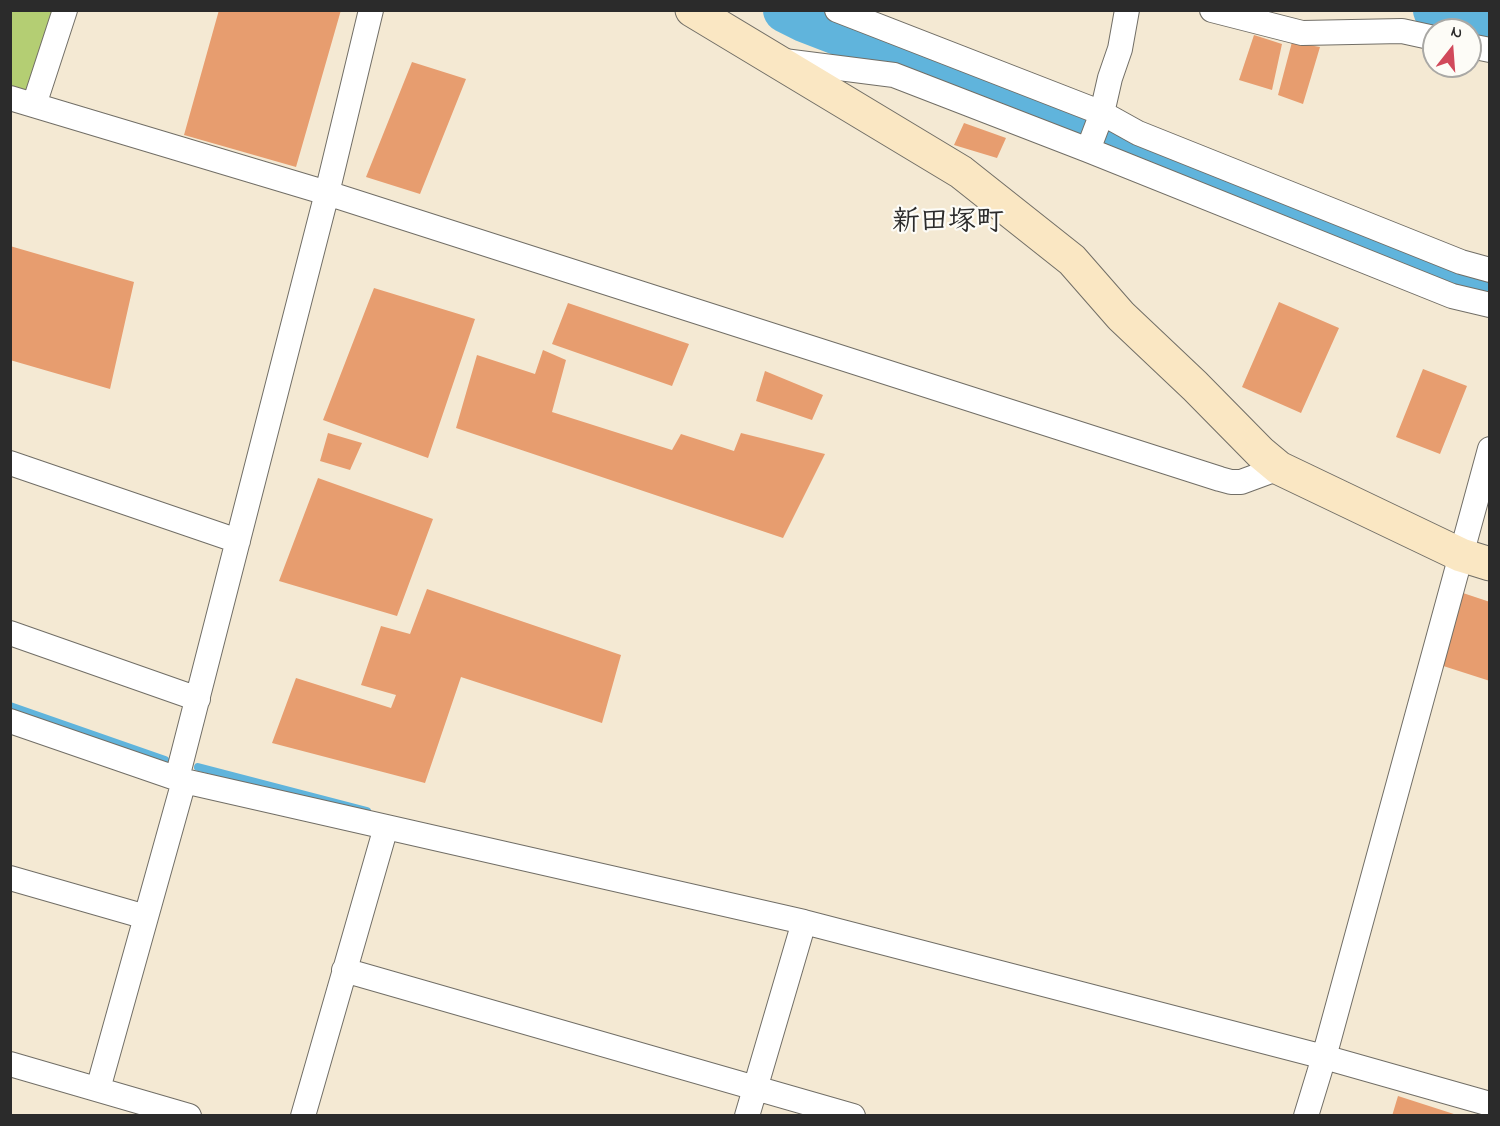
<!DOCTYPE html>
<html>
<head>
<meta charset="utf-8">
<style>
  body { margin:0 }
  #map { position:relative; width:1500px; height:1126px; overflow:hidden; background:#f4e9d3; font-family:"Indie Flower",sans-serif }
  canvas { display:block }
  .frame { position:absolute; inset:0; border:12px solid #2b2b2b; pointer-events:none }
  .north { position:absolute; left:1422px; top:18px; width:60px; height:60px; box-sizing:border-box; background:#fdfcf7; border:2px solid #a9a8a5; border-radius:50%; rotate:17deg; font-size:16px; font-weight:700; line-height:24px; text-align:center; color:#2b2b2b }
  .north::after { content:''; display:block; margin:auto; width:21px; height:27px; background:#d1495b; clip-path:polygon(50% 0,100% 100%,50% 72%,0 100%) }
</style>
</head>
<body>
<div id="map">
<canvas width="1500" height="1126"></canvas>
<div class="frame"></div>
<div class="north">N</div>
</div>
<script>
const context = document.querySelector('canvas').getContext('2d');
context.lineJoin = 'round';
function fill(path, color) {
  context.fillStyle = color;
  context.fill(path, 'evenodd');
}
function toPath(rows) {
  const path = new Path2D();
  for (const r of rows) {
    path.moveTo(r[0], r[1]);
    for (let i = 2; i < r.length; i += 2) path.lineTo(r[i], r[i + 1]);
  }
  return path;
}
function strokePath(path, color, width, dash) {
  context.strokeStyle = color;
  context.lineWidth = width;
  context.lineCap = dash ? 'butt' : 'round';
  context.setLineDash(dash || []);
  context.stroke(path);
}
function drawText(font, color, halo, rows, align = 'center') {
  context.font = font + ' "Indie Flower","Klee One",sans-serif';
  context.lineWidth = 4.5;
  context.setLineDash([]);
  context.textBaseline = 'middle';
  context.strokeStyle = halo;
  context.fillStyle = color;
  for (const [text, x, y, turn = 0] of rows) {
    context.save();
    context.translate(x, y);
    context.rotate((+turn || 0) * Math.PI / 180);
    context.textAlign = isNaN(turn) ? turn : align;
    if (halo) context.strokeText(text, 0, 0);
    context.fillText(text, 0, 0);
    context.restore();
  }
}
fill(toPath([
  [11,11,55,11,27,92,11,86]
]), '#b4ce73');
strokePath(toPath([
  [10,706,165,760],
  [198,767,367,811]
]), '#60b4dc', 8);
strokePath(toPath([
  [786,10,804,19,1084,127,1122,144,1490,286],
  [1436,10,1490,19]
]), '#60b4dc', 46);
fill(toPath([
  [219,10,341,10,296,167,184,135],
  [1254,35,1282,44,1272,90,1239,80],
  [1292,42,1320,47,1303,104,1278,95],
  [412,62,466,79,420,194,366,177],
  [964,123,1006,138,997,158,954,145],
  [10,246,134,282,110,389,10,360],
  [374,288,475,319,428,458,323,420],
  [1279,302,1339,328,1301,413,1242,387],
  [568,303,689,344,672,386,552,344],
  [543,350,566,360,552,412,672,450,681,434,734,451,741,433,825,454,783,538,456,428,477,355,535,374],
  [1423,369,1467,386,1440,454,1396,437],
  [765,371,823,395,812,420,756,401],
  [328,433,362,443,350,470,320,461],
  [318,478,433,519,397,616,279,581],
  [427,589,621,655,602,723,461,677,425,783,272,743,296,678,391,708,396,695,361,685,381,626,410,634],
  [1457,591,1490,602,1490,681,1434,663],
  [1398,1096,1457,1115,1456,1116,1392,1116]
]), '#e79d6f');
const street = toPath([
  [837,10,1102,113,1138,133,1461,262,1490,270],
  [1212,10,1302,33,1402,31,1434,38],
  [1470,46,1490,50],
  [784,61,894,75,1088,150,1452,296,1490,305],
  [10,98,327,193,1220,479,1231,482,1241,482,1279,468],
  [34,105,65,10],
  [1088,150,1102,113,1110,78,1120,49,1127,10],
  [10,463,238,541],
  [10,633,198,699],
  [10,721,184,781,804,922,1324,1057,1490,1104],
  [177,778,327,193,371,10],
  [10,878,146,917],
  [344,970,853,1116],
  [10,1064,189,1116],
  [98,1089,184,781],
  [303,1116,386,827],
  [747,1116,804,922],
  [1306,1116,1324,1057,1490,449]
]);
const secondary = toPath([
  [692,10,961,172,1072,260,1121,316,1195,386,1261,453,1279,468,1461,555,1490,564]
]);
strokePath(street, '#716e66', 26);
strokePath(secondary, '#716e66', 35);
strokePath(street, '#fff', 24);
strokePath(secondary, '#fae7c3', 33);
drawText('bold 28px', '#2b2b2b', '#fdfcf7', [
  ["新田塚町",948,224]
]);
</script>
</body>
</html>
